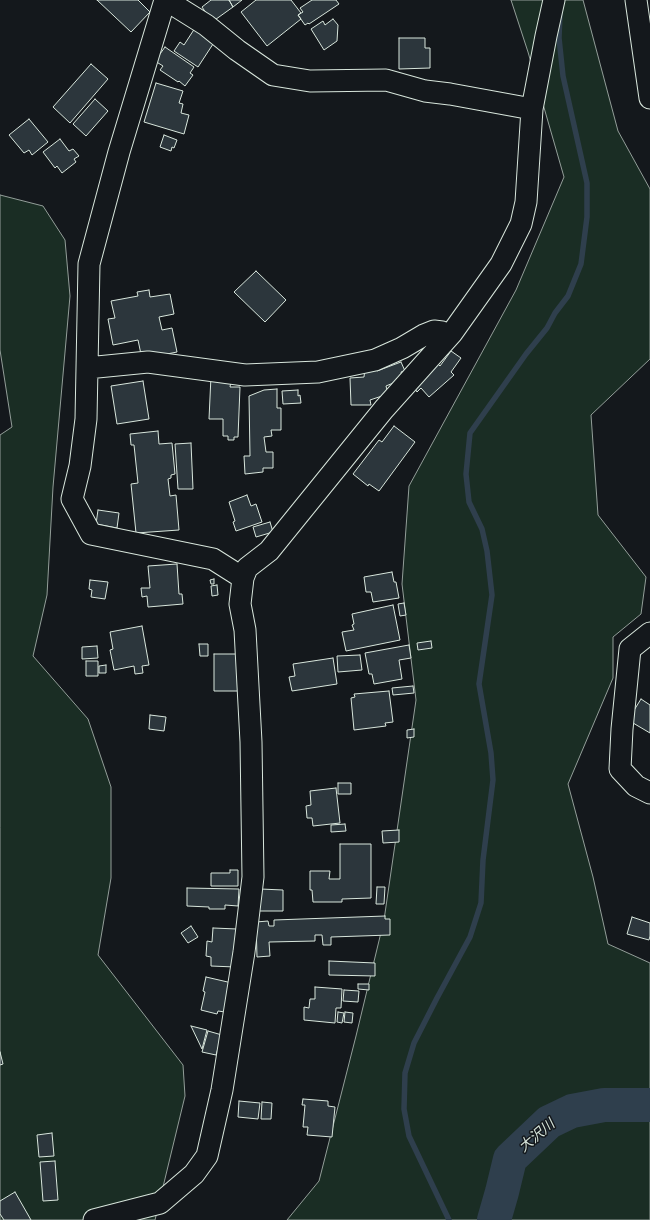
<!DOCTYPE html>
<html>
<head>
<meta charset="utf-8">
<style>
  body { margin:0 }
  canvas { display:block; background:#14181c }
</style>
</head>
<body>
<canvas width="650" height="1220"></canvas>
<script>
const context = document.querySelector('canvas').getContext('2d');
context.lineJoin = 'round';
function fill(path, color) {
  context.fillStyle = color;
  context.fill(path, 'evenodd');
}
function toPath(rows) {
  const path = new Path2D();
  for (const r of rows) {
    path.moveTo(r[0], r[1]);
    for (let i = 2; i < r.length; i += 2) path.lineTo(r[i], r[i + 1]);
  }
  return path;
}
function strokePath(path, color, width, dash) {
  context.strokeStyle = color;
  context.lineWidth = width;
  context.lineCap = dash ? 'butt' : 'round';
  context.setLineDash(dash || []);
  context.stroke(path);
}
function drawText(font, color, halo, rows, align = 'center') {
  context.font = font + ' Helvetica,"Noto Sans JP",sans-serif';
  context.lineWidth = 3;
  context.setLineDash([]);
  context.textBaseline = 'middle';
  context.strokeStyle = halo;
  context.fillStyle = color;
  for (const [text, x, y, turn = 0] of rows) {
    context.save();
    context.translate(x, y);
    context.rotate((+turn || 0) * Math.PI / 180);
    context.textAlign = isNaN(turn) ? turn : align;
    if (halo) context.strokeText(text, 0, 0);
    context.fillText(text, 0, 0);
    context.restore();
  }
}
const green = toPath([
  [511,0,583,0,618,131,650,189,650,359,591,415,598,515,646,577,641,614,613,637,613,678,568,784,593,877,608,944,650,963,650,1220,287,1220,319,1181,356,1036,384,920,416,700,402,584,409,486,516,290,564,177,528,52,511,0],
  [0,195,43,206,65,240,70,296,53,487,47,595,33,656,88,719,111,787,111,878,98,955,183,1065,185,1096,155,1220,0,1220,0,435,12,427,0,350,0,195]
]);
fill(green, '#1a2d24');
strokePath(green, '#939e99', 1);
strokePath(toPath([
  [449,1220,409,1136,404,1109,405,1073,414,1043,437,998,470,937,481,903,483,860,493,780,491,753,479,684,492,595,487,551,482,529,469,502,466,474,470,433,526,354,547,328,555,313,568,296,581,264,587,217,587,183,563,76,559,38,560,14]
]), '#2f3f4d', 5.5);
strokePath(toPath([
  [494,1220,502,1192,510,1159,549,1122,572,1111,604,1105,650,1105]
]), '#2f3f4d', 34);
const building = toPath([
  [97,0,138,0,150,12,131,32,97,0],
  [211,0,229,0,233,7,212,22,202,7,211,0],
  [229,0,242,0,233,7,229,0],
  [256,0,291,0,301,13,298,15,301,19,267,46,241,12,256,0],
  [312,0,336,0,339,4,309,24,308,23,305,25,298,15,303,12,300,8,312,0],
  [333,19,338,25,337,41,324,50,311,29,323,21,325,25,333,19],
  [195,28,215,41,198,67,174,51,180,42,184,45,195,28],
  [399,38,425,38,425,48,430,48,430,68,399,69,399,38],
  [165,47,194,67,190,73,193,75,185,86,179,81,178,82,160,70,163,66,155,61,165,47],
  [91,64,108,79,70,123,53,107,91,64],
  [156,83,183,91,179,103,183,104,181,113,189,115,184,134,144,122,156,83],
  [95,99,108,111,86,136,73,124,95,99],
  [29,119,48,142,32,155,29,150,24,153,9,135,29,119],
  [164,135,177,140,174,148,172,147,171,151,160,147,164,135],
  [60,139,69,151,73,149,79,156,74,159,76,162,62,173,57,166,55,168,43,152,60,139],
  [256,271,286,300,265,322,234,292,256,271],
  [149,290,150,297,170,294,174,314,159,317,162,330,172,328,177,352,142,359,138,340,113,345,108,319,115,318,111,301,138,296,137,292,149,290],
  [451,351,461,358,451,372,454,375,429,397,421,388,417,392,414,387,430,373,427,371,436,362,440,366,451,351],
  [401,362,405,371,401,372,403,379,386,386,388,394,370,400,371,405,351,405,350,378,364,377,365,368,375,367,377,371,401,362],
  [211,376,231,381,230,387,240,387,238,437,234,437,234,440,228,440,228,436,223,436,223,419,209,419,211,376],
  [143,381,149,419,117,424,111,386,143,381],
  [277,389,277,408,281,408,281,430,271,430,272,436,264,437,266,452,273,452,273,468,263,468,263,472,245,474,244,456,250,456,249,396,264,390,277,389],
  [298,390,298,396,300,395,301,403,283,404,282,391,298,390],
  [394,426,415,442,379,491,369,484,368,486,353,474,379,440,382,442,394,426],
  [158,431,159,444,172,443,175,474,171,475,171,478,168,479,170,496,176,495,179,530,136,533,131,484,138,483,134,445,131,445,130,434,158,431],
  [191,443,193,489,178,489,175,444,191,443],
  [247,495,251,506,256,504,262,522,236,531,233,522,235,521,229,502,247,495],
  [98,510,119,513,117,528,96,524,98,510],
  [270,522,273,532,256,537,253,527,270,522],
  [177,564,179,594,182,594,183,604,148,607,147,596,142,597,141,588,150,588,148,566,177,564],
  [392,572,394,582,396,582,399,598,373,602,371,592,366,592,364,577,392,572],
  [214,579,214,584,211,584,210,580,214,579],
  [90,580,108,582,105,599,91,597,92,590,89,589,90,580],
  [217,585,218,595,212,596,211,586,217,585],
  [404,603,406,615,400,616,398,604,404,603],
  [393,605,400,640,346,651,342,632,354,630,352,625,354,624,352,614,393,605],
  [142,626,149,665,142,666,143,673,135,674,134,666,114,670,110,650,113,649,110,632,142,626],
  [431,641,432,648,418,650,417,643,431,641],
  [199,644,208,644,208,656,200,656,199,644],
  [409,645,411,658,399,660,402,679,374,684,372,674,369,674,365,653,409,645],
  [97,646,98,658,82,659,82,647,97,646],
  [214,654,244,654,240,691,214,691,214,654],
  [360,655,362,670,338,672,337,656,360,655],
  [333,658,337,684,292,691,289,677,295,676,293,664,333,658],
  [86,661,98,661,98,676,86,676,86,661],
  [106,665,106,673,99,673,99,666,106,665],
  [413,686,414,693,393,695,392,688,413,686],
  [389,691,393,722,385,723,386,726,354,730,351,698,355,697,354,694,389,691],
  [641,699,650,705,650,733,628,720,641,699],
  [150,715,166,717,164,731,149,729,150,715],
  [414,729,414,737,407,738,407,730,414,729],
  [338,783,351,783,351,794,338,794,338,783],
  [336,788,340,823,313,826,312,818,307,818,306,806,311,805,310,791,336,788],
  [345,824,346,831,331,832,331,825,345,824],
  [399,830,399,842,383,843,382,831,399,830],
  [340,844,371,844,371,898,342,899,342,902,313,902,312,890,310,890,310,871,330,871,329,879,340,879,340,844],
  [230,870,238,870,238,886,211,886,211,873,230,873,230,870],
  [377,887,385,887,384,904,376,904,377,887],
  [187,888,239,889,238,906,225,905,225,909,209,909,209,907,187,906,187,888],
  [260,889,283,890,283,911,259,911,260,889],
  [385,916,385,919,390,919,390,935,331,937,331,945,323,945,322,935,315,935,315,941,269,942,270,956,257,957,256,922,268,921,269,926,274,926,274,920,385,916],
  [632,917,650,923,650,936,649,940,627,934,632,917],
  [191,926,198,937,188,943,181,933,191,926],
  [213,928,237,929,235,967,211,966,211,957,206,956,207,941,212,942,213,928],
  [329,961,375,963,375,976,329,975,329,961],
  [206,977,232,983,225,1012,218,1011,217,1014,201,1010,205,992,203,991,206,977],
  [358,984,369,984,369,990,358,989,358,984],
  [315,987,342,989,341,1008,336,1008,335,1023,304,1020,304,1007,309,1008,310,999,315,999,315,987],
  [344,990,359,991,358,1002,343,1001,344,990],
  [338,1012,344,1013,342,1023,337,1022,338,1012],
  [345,1012,353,1013,352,1023,344,1022,345,1012],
  [191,1026,207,1030,202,1049,191,1026],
  [208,1031,222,1035,216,1055,202,1052,208,1031],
  [0,1052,3,1064,0,1065,0,1052],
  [303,1099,328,1101,328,1106,335,1107,332,1137,307,1135,308,1127,303,1127,305,1105,302,1105,303,1099],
  [239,1101,260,1103,258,1119,238,1117,239,1101],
  [262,1102,272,1103,271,1119,261,1119,262,1102],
  [52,1133,54,1156,39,1157,37,1135,52,1133],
  [55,1161,58,1200,43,1201,40,1162,55,1161],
  [15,1192,31,1220,4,1220,0,1214,0,1201,15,1192]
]);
fill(building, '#2c363c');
strokePath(building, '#d8e6dc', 1);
const minor = toPath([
  [165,0,119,152,89,264,86,419,80,466,72,499,91,534,213,559,243,578],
  [166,0,206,25,237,50,273,75,310,81,386,80,425,91,450,94,532,109],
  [636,0,650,98],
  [87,368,148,362,245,375,318,372,375,360,402,348,424,335,434,331,442,332,450,335],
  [650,633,630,649,622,729,620,769,636,786,650,793],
  [94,1220,160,1203,194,1174,207,1156,222,1090,244,952,253,877,251,742,245,630,240,604,243,578,247,568,269,551,384,409,452,333,501,264,521,224,526,202,532,109,546,36,554,0]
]);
strokePath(minor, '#d8e6dc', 23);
strokePath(minor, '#14181c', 21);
drawText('italic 14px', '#d8e6dc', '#14181c', [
  ["大沢川",537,1136,-40]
]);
</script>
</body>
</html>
